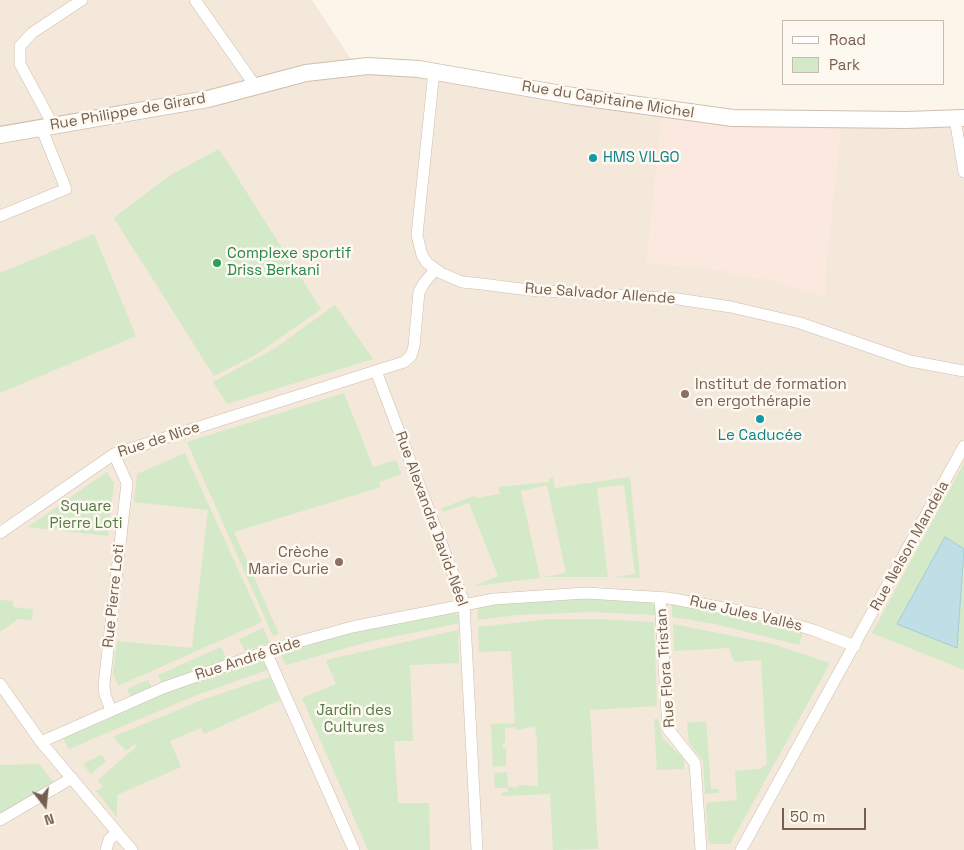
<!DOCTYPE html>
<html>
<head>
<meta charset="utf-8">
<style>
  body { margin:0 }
  #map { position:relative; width:964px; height:850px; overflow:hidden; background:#fcf6ea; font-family:"Space Grotesk",sans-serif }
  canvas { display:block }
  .legend { position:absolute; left:782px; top:20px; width:162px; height:65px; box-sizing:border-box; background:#fef9f0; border:1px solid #c7bbaf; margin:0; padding:6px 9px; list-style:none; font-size:15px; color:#755e4e }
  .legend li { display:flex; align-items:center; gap:10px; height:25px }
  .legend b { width:25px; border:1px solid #c7bbaf }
  .north { position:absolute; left:20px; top:780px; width:50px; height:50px; -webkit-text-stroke:4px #fef9f0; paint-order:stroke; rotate:164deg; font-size:14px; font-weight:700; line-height:20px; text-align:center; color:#755e4e }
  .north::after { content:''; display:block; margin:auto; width:18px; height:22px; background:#755e4e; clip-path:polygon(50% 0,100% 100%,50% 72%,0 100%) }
  .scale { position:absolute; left:782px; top:808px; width:84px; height:22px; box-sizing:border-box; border:2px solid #755e4e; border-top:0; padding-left:6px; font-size:15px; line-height:18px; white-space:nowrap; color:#755e4e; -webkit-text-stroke:4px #fef9f0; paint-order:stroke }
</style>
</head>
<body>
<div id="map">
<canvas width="964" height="850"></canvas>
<ul class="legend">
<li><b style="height:6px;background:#fff"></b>Road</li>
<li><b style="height:14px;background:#d4e9c8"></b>Park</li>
</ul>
<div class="north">N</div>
<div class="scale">50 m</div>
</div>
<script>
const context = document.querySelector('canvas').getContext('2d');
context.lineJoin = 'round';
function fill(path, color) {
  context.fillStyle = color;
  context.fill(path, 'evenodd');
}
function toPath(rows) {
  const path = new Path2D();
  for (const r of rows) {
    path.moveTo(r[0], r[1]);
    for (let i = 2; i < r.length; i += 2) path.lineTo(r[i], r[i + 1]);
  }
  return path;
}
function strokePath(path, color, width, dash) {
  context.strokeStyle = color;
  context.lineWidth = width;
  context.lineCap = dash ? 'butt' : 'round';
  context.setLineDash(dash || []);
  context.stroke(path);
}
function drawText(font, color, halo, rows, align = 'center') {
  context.font = font + ' "Space Grotesk",sans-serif';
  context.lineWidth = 5;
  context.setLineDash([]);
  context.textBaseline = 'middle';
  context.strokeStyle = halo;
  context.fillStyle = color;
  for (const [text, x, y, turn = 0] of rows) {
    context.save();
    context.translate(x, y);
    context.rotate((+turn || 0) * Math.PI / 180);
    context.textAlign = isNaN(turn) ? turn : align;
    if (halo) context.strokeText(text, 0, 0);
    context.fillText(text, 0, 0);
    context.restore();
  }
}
fill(toPath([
  [0,0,312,0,350,58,573,96,700,114,964,118,964,850,0,850]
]), '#f3e8d9');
fill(toPath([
  [661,118,751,128,841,127,825,280,826,297,765,279,734,275,726,271,646,263]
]), '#fbe8de');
fill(toPath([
  [219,149,321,309,257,354,214,376,114,218,169,176],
  [94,234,136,336,0,393,0,273],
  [335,305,373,359,227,404,213,382,277,347],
  [344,393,373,467,396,460,401,474,379,482,381,487,234,532,279,634,273,636,187,442],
  [185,453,262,622,118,686,113,673,117,641,192,648,208,510,134,502,137,474],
  [964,463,964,670,872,633],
  [107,472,114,483,108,536,28,527],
  [630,477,640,578,613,577,635,574,624,485,597,488,608,577,543,577,566,573,547,485,521,491,540,578,474,586,498,576,469,503,443,512,442,508,474,496,476,498,500,494,498,487,549,482,549,478,553,478,555,488],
  [602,598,649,601,657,608,657,615,590,612,516,615,478,620,477,606,516,601],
  [0,600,13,601,13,607,33,609,32,620,18,619,0,632],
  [672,604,710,609,803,633,799,645,715,624,672,617],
  [453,611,459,616,460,623,368,642,286,665,280,653,351,633],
  [550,619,597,619,654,622,657,706,590,710,598,849,553,850,550,794,501,796,501,793,508,792,507,788,495,788,494,773,507,772,508,787,518,787,518,785,538,786,537,741,535,726,516,730,515,727,505,728,505,742,503,743,503,748,506,748,506,766,493,767,491,724,515,723,511,651,479,652,478,627],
  [673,624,773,644,830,663,730,844,711,844,708,841,706,803,737,800,735,771,759,769,767,764,761,660,734,662,729,648,674,651],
  [263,628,270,643,245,651,239,639],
  [458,630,459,663,410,665,413,741,394,741,398,803,429,803,430,850,368,850,302,698,336,684,326,660],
  [221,647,227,660,162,684,158,675],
  [258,659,265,661,270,669,194,696,69,749,63,738,191,682],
  [270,677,280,700,204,734,201,728,170,741,181,767,117,795,117,817,96,791,103,787,98,780,137,746,135,744,126,751,113,737,199,701],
  [148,680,152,688,131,697,127,689],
  [654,719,658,719,663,739,684,759,684,769,657,770],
  [706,721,711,789,719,789,719,793,705,794,703,761,689,743,687,723],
  [101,755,106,761,91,774,83,764],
  [39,764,54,783,0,814,0,765]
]), '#d4e9c8');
const water = toPath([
  [945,537,964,549,957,648,897,624,945,537]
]);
fill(water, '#bfdee5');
strokePath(water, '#a5ccd6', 1);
const street = toPath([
  [195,0,256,87],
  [434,71,417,235,422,255,427,263,441,273,462,282,482,284,529,290,678,299,731,307,800,323,910,361,964,371],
  [955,119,964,172],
  [53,125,20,64,20,46,32,33,82,0],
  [0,216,66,189,41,127],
  [376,371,464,603,477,850],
  [0,533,114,454,404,362,411,356,414,346,419,292,424,283,435,270],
  [660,597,668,729,695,763,701,850],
  [266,652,354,850],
  [0,684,41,742,132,850],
  [111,710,105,695,104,685,127,483,114,454],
  [41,742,163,688,276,648,352,627,494,599,586,593,668,598,763,615,813,630,855,646],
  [0,820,72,778],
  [106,850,109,840,117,832],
  [741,850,964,446]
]);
const secondary = toPath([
  [0,135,208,99,306,73,368,66,419,69,573,96,733,118,906,120,964,118]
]);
strokePath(street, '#cdbeb0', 12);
strokePath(secondary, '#d0bfad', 18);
strokePath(street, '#fff', 11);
strokePath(secondary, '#fff', 16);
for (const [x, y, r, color] of [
  [593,158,5,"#0f9aa8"],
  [217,263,5,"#2e9e5b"],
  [685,394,5,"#8d6e63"],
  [760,419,5,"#0f9aa8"],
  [339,562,5,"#8d6e63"]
]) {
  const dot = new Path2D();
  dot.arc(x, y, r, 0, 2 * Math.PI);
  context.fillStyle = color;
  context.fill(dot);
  strokePath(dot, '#fef9f0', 2);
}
drawText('15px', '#755e4e', '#fef9f0', [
  ["Rue du Capitaine Michel",608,100,9],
  ["Rue Philippe de Girard",128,112,-10],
  ["Rue Salvador Allende",600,294,4],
  ["Rue de Nice",159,440,-18],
  ["Rue Alexandra David-Néel",431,519,70],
  ["Rue Nelson Mandela",910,546,-61],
  ["Rue Pierre Loti",114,596,-84],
  ["Rue Jules Vallès",746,614,13],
  ["Rue André Gide",248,659,-18],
  ["Rue Flora Tristan",666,668,-94]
]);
drawText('15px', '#0d838f', '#fef9f0', [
  ["HMS VILGO",603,158],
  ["Le Caducée",760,436,"center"]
], 'left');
drawText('15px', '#27864d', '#fef9f0', [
  ["Complexe sportif",227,254],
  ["Driss Berkani",227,271]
], 'left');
drawText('15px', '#785e54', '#fef9f0', [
  ["Institut de formation",695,385],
  ["en ergothérapie",695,402],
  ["Crèche",329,553,"right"],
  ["Marie Curie",329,570,"right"]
], 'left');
drawText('15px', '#547a46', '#fef9f0', [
  ["Square",86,507],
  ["Pierre Loti",86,524],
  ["Jardin des",354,711],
  ["Cultures",354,728]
]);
</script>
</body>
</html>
